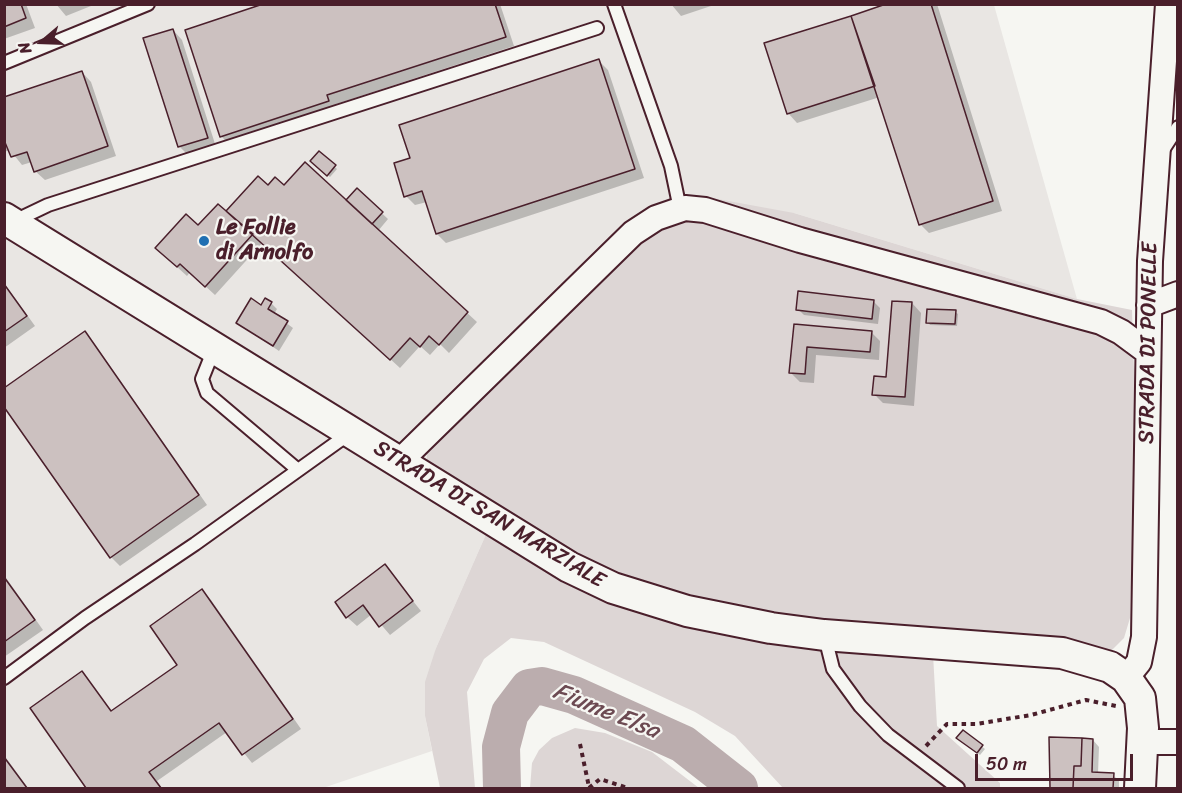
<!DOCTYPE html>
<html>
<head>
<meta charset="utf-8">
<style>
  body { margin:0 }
  #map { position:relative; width:1182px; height:793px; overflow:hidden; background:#f6f6f2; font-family:Sriracha,sans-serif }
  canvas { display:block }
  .frame { position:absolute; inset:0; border:6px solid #4a1f2b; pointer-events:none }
  .north { position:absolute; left:12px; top:12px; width:60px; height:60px; -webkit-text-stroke:4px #f6f6f2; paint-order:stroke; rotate:251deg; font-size:16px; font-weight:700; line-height:24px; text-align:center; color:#4a1f2b }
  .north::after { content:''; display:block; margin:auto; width:21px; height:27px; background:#4a1f2b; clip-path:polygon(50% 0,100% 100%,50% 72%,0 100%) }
  .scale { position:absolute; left:975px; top:754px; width:158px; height:27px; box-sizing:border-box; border:3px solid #4a1f2b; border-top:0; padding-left:8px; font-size:18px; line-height:21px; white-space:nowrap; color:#4a1f2b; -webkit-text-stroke:4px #f6f6f2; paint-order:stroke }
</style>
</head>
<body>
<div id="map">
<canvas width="1182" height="793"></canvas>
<div class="frame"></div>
<div class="north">N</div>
<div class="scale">50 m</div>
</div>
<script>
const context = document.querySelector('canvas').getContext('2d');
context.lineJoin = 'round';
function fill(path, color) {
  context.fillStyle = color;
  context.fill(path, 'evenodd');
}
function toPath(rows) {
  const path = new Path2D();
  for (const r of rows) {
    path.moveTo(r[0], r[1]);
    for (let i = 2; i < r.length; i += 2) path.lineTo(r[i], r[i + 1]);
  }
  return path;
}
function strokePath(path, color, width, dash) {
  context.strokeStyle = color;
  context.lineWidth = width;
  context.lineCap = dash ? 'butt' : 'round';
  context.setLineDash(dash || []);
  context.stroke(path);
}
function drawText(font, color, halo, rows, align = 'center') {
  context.font = font + ' Sriracha,sans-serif';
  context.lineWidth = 4.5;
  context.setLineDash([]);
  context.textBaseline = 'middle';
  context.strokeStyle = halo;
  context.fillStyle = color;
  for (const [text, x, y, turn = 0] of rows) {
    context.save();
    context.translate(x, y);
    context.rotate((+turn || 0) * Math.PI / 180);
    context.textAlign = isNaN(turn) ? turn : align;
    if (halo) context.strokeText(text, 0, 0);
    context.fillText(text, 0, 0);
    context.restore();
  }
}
fill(toPath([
  [5,5,994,5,1077,299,794,213,649,239,437,436,487,532,436,648,425,716,432,751,323,788,5,788]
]), '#e9e6e3');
fill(toPath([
  [712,198,794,213,1077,299,1132,310,1136,430,1130,618,1124,638,1104,658,933,654,937,726,1000,783,1000,788,783,788,735,736,695,712,544,642,511,638,484,659,467,692,475,788,440,788,425,716,425,682,436,648,487,532,427,462,427,451,437,436,638,245],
  [575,728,605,733,652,752,699,788,530,788,532,763,539,750,552,738]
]), '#ddd6d5');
fill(toPath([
  [4,4,26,4,35,28,4,39],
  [56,4,96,4,66,16],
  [268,4,500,4,514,46,336,104,338,110,230,145,221,136],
  [671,4,717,4,681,16],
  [891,4,937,4,1002,211,929,233,920,224,880,97,797,123,788,113],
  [173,30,182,40,216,147,189,156,179,146],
  [599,61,608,70,644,178,446,243,437,234,427,202,415,205,406,196,412,159],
  [82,72,91,82,116,156,45,180,35,171,32,162,22,165,10,150,4,152,4,98],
  [319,153,337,169,330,177,312,161],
  [268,187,284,187,346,202,357,190,388,219,378,231,477,322,449,353,440,344,430,355,420,346,400,368,263,242,215,295,190,272,187,276,166,257,198,227],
  [4,283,35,326,4,348],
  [874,302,880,308,878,324,804,315,798,309],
  [271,303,277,309,274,314,293,328,279,351,238,323],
  [912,303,921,313,914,406,883,403,874,394,888,379],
  [955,312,958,314,957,326,930,325,928,322],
  [795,326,871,332,880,341,879,360,816,355,814,383,800,382,791,373],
  [85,333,94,343,207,505,120,566,111,557],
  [385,566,421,611,390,635,372,614,357,626,347,617],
  [4,575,43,630,4,657],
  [202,591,211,600,301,729,252,763,227,732,157,781,162,788,88,788,32,708,82,673,112,712,179,665],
  [963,732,985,749,980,755,961,740],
  [1051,739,1093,740,1099,747,1098,774,1113,775,1119,781,1119,788,1050,788],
  [4,755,28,788,4,788]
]), '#0003');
strokePath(toPath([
  [502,788,501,747,510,713,529,688,542,686,574,695,683,744,739,788]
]), '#bbadae', 38);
const building = toPath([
  [4,4,21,4,26,18,4,27,4,4],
  [263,4,495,4,506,37,327,95,329,101,220,137,185,30,263,4],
  [886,4,931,4,993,201,919,225,851,16,886,4],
  [851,16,875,86,787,114,764,43,851,16],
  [173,29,208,138,178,147,143,38,173,29],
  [599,59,635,169,436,234,422,191,404,197,394,163,410,158,399,125,599,59],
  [82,71,108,146,34,172,27,152,11,157,4,140,4,97,82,71],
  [319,151,336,165,327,176,310,161,319,151],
  [305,162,468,312,439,345,429,336,420,347,410,338,390,360,226,211,258,176,268,185,275,177,284,185,305,162],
  [357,188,383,212,372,224,346,200,357,188],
  [218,204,253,234,205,287,180,264,177,267,155,248,186,214,198,225,218,204],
  [4,284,27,316,4,332,4,284],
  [798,291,874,300,872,319,796,310,798,291],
  [251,298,261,305,265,298,272,302,268,309,288,321,273,346,236,323,251,298],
  [892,301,912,302,905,397,872,395,874,376,886,377,892,301],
  [927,309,956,310,955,324,926,323,927,309],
  [794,324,872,331,870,352,807,347,805,374,789,373,794,324],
  [85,331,199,495,110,558,4,407,4,388,85,331],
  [385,564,413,601,379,627,363,605,346,618,335,602,385,564],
  [4,577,35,620,4,642,4,577],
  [202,589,293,719,242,755,219,723,149,772,161,788,86,788,30,708,82,671,111,711,177,665,150,626,202,589],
  [963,730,983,745,977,753,956,738,963,730],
  [1049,737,1082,738,1081,766,1074,766,1073,788,1050,788,1049,737],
  [1082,738,1093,739,1092,772,1114,773,1113,788,1073,788,1074,766,1081,766,1082,738],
  [4,757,27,788,4,788,4,757]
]);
fill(building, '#ccc1c0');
strokePath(building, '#4a1f2b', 1.5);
const service = toPath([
  [614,4,671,166,680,209],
  [4,63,148,4],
  [1163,150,1178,127],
  [17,224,25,216,48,205,597,28],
  [214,349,202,379,207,393,298,470],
  [825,637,833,669,860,706,888,735,958,788],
  [4,678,85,618,195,544,350,433]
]);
const minor = toPath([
  [1149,305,1178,294],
  [399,462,633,233,656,218,685,208,705,210,800,240,1101,322,1121,332,1148,352],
  [1126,678,1139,662,1144,637,1150,261,1168,4],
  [1143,742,1178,742]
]);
const tertiary = toPath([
  [4,218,569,567,613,588,687,611,771,628,824,635,1062,653,1110,667,1126,678,1140,698,1143,728,1140,788]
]);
strokePath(service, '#4a1f2b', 16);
strokePath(minor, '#4a1f2b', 28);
strokePath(tertiary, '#4a1f2b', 34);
strokePath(toPath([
  [580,744,589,787],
  [926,746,947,724,976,724,1031,715,1086,700,1116,706],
  [589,788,600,779,628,788]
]), '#4a1f2b', 4, [4.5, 4.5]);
strokePath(service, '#f6f6f2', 12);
strokePath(minor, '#f6f6f2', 24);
strokePath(tertiary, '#f6f6f2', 30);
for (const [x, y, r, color] of [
  [204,241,6,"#1f6fb2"]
]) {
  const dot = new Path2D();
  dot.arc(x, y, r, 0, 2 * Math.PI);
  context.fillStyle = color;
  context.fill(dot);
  strokePath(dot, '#f6f6f2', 2);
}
drawText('bold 22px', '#4a1f2b', '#f6f6f2', [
  ["Le Follie",216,228],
  ["di Arnolfo",216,253]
], 'left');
drawText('22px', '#4a1f2b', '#f6f6f2', [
  ["STRADA DI PONELLE",1149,343,-89],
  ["STRADA DI SAN MARZIALE",489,515,31]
]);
drawText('italic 24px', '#6c4a52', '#f6f6f2', [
  ["Fiume Elsa",606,712,22]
]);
</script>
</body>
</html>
